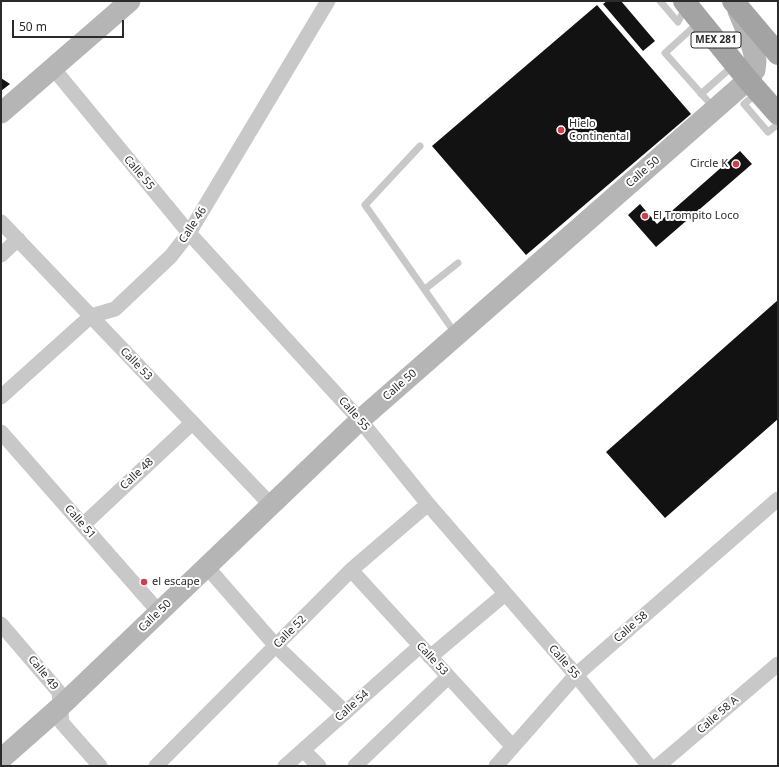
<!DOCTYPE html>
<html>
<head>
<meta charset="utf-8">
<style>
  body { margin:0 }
  #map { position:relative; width:779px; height:767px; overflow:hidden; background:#fff; font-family:"Noto Sans",sans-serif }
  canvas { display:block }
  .frame { position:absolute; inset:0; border:2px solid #2b2b2b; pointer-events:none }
  .scale { position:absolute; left:12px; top:20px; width:112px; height:18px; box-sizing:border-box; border:2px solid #2b2b2b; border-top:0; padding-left:5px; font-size:12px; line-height:14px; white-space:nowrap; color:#2b2b2b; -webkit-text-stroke:3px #fff; paint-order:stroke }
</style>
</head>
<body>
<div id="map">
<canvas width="779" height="767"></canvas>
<div class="frame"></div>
<div class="scale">50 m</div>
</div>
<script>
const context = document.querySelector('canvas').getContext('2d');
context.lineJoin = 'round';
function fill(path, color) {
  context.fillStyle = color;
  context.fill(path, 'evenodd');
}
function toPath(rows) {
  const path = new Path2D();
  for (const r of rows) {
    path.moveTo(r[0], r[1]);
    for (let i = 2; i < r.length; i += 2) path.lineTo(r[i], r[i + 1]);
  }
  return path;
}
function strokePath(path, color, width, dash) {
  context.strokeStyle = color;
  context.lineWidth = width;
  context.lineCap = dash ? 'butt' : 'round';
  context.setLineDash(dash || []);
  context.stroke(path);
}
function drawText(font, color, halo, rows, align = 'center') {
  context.font = font + ' "Noto Sans",sans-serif';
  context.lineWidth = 4;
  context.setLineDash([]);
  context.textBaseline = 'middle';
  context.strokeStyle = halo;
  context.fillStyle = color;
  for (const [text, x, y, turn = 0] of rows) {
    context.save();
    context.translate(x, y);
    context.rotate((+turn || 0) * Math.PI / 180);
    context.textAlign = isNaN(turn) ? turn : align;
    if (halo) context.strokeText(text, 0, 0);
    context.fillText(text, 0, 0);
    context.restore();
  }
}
fill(toPath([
  [607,1,621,1,655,41,643,51,603,4],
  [597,5,691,114,526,255,432,146],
  [1,78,10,84,1,91],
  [740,151,752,164,656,247,628,215,640,204,657,224],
  [778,300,778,419,665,518,606,452]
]), '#121212');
strokePath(toPath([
  [660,1,678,22,685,8],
  [699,22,665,53,714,108],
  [757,93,744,104,768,132,778,124],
  [701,94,734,65],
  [420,146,365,205,455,333],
  [425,289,458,263]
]), '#c8c8c8', 7);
strokePath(toPath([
  [53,68,189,233,360,420,428,504,576,675,649,766],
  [1,222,271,505],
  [1,255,18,239],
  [1,397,91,316,115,309,171,256,189,233,328,1],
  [1,432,159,612],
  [83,525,192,423],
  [207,567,276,646,345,712],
  [351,570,513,747],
  [1,624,59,692,62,723,100,766],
  [430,657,505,594],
  [303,750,319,766],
  [156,766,351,570,428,504],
  [285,766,420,646],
  [355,766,448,677],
  [496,766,576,675,778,499],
  [658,766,778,664]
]), '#c8c8c8', 15);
strokePath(toPath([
  [1,113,130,1],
  [1,759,60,707,360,420,748,80,755,70,756,61,749,37,738,11]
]), '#b5b5b5', 21);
strokePath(toPath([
  [684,1,748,80,778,114],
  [733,1,778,54]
]), '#a3a3a3', 22);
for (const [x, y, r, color] of [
  [561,130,4,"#d43b4c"],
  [736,164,4,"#d43b4c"],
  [645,216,4,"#d43b4c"],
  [144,582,4,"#d43b4c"]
]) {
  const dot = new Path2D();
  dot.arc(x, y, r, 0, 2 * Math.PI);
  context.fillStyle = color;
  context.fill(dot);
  strokePath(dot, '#fff', 1.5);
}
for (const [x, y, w] of [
  [716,40,50]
]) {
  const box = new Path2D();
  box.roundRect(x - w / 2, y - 8, w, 16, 3);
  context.fillStyle = '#fff';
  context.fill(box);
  strokePath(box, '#2b2b2b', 1);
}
drawText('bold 10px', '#2b2b2b', null, [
  ["MEX 281",716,40]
]);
drawText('11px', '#2b2b2b', '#fff', [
  ["Hielo",569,124],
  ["Continental",569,137],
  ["Circle K",728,164,"right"],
  ["El Trompito Loco",653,216],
  ["el escape",152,582]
], 'left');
drawText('11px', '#2b2b2b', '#fff', [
  ["Calle 50",643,172,-41],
  ["Calle 55",139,173,50],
  ["Calle 46",193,225,-57],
  ["Calle 53",136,364,46],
  ["Calle 50",400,385,-41],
  ["Calle 55",354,414,49],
  ["Calle 48",137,474,-43],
  ["Calle 51",80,522,49],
  ["Calle 50",155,616,-44],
  ["Calle 58",631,627,-41],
  ["Calle 52",290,632,-45],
  ["Calle 53",432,659,47],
  ["Calle 55",564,662,49],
  ["Calle 49",43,673,51],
  ["Calle 54",352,706,-42],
  ["Calle 58 A",718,715,-41]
]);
</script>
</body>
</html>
